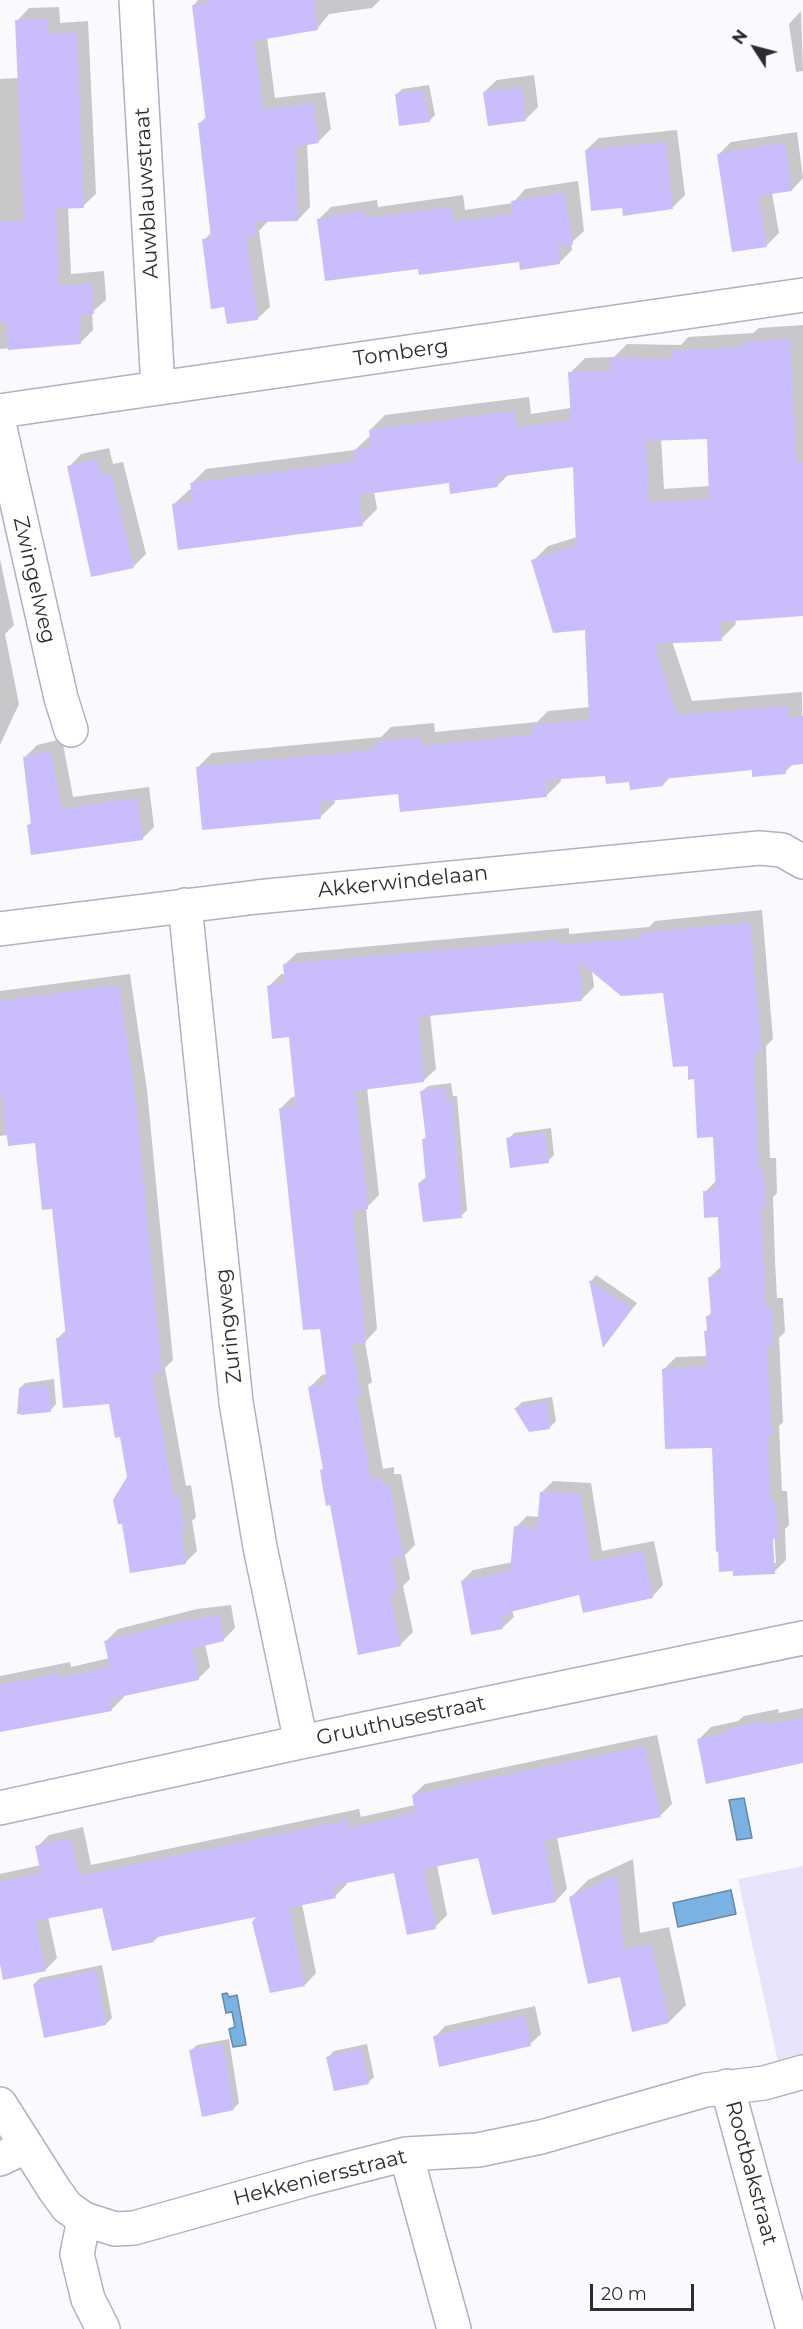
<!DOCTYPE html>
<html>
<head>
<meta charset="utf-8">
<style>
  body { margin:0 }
  #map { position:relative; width:803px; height:2329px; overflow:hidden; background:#fafafe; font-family:Montserrat,sans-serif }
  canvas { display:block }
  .north { position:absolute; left:725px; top:18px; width:60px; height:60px; -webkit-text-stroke:4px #fff; paint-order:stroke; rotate:306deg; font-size:16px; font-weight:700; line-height:24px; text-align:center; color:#2d2c34 }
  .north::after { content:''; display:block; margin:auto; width:21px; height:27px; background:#2d2c34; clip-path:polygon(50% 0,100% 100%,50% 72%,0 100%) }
  .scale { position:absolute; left:590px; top:2284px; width:104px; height:27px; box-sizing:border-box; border:3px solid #2d2c34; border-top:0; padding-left:8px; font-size:18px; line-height:21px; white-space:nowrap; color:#2d2c34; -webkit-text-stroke:4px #fff; paint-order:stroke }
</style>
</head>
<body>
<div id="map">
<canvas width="803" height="2329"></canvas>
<div class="north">N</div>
<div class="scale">20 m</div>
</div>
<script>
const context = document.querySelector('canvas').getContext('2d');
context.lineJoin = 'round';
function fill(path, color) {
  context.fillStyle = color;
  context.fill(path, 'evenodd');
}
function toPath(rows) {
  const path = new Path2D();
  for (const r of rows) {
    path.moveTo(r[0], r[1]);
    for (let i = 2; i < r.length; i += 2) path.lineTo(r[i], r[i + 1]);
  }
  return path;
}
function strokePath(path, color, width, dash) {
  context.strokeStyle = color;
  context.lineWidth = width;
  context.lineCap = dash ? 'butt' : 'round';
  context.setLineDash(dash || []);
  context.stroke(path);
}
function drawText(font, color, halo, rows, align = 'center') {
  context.font = font + ' Montserrat,sans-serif';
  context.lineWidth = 4.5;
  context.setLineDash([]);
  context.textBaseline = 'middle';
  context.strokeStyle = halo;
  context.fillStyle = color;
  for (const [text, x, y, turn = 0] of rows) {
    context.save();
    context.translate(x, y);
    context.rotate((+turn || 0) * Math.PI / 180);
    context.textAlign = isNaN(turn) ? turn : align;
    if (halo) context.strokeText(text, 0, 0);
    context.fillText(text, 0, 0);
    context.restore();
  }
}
fill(toPath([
  [803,1866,803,2056,778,2062,738,1879]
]), '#e9e4fc');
const water = toPath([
  [744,1798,752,1838,737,1840,729,1800,744,1798],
  [731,1890,736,1914,678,1927,673,1903,731,1890],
  [227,1993,229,1997,237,1995,246,2045,233,2047,229,2029,235,2027,232,2012,226,2013,222,1994,227,1993]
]);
fill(water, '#7ab3e1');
strokePath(water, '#638aad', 1.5);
fill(toPath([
  [198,0,380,0,372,8,329,14,317,29,267,37,275,98,325,92,331,129,319,141,307,143,310,207,298,220,268,221,259,231,270,307,257,319,225,305,204,240,212,232,199,124,207,116,193,6],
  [59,7,60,23,88,21,96,194,83,206,68,207,71,274,104,271,106,300,92,312,93,330,80,343,0,349,0,79,19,78,17,21,29,8],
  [801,11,803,71,796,72,789,24],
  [534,75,538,107,525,120,484,92,497,80],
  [429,85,435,115,429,121,396,95,402,89],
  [677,130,685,195,673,207,623,207,586,150,599,138],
  [797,132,803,178,792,190,772,193,779,233,766,246,718,155,731,142],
  [578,181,584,231,571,243,572,250,559,263,521,260,419,267,319,219,331,207,377,200,378,207,463,195,465,210,513,203,525,189],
  [803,325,803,615,735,620,736,624,721,639,672,641,692,701,802,692,803,762,794,763,785,772,753,768,670,777,663,785,606,774,561,777,561,781,546,796,399,793,334,799,335,803,320,817,197,768,212,753,381,737,391,727,434,723,435,732,537,722,548,711,590,707,587,629,533,561,548,546,577,537,574,465,509,474,497,486,450,481,374,491,377,509,362,524,174,504,189,490,192,489,191,484,206,469,355,450,371,435,370,430,385,415,529,397,531,414,571,408,570,373,585,358,614,357,627,344,681,345,688,337,753,333,759,328],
  [708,438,710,486,664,489,661,439],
  [109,448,113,464,123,462,146,554,134,566,92,575,69,467,81,454],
  [0,559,14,625,5,634,19,704,0,745],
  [62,739,73,797,149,787,154,827,142,839,29,825,32,822,25,757,37,745],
  [762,910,773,1039,766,1046,770,1158,776,1158,777,1193,773,1197,775,1261,777,1298,783,1298,785,1332,779,1338,783,1422,779,1426,782,1491,787,1491,789,1525,785,1529,786,1560,774,1572,714,1446,663,1370,676,1357,708,1356,706,1331,708,1329,708,1316,713,1311,710,1277,722,1266,719,1215,705,1192,717,1180,714,1136,665,992,592,970,594,987,582,999,430,1014,436,1069,423,1081,367,1088,379,1195,366,1208,377,1329,365,1342,372,1382,368,1385,383,1469,394,1467,394,1474,401,1474,415,1545,405,1555,410,1579,403,1586,413,1632,400,1645,331,1503,321,1471,325,1467,310,1387,322,1375,327,1374,321,1327,280,1109,292,1097,297,1096,291,1035,269,986,281,974,286,974,284,965,297,953,569,928,569,934,649,927,655,921],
  [774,1531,776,1563,773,1563,771,1532],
  [130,974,147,1090,173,1360,165,1368,186,1486,191,1485,196,1517,192,1521,197,1551,185,1563,121,1436,111,1402,58,1338,67,1329,53,1207,36,1141,8,1135,0,1136,0,991],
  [451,1083,453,1096,457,1096,467,1210,461,1216,419,1183,426,1177,423,1140,427,1136,421,1092,428,1086],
  [551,1128,554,1155,548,1161,508,1139,514,1133],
  [596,1275,637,1303,604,1345,591,1281],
  [54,1379,56,1404,50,1411,17,1414,19,1389,25,1383],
  [552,1397,556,1421,550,1427,529,1430,516,1408,522,1402],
  [553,1481,591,1483,602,1551,654,1541,663,1585,652,1597,580,1593,512,1610,514,1617,502,1628,462,1581,473,1570,513,1562,516,1527,527,1516,540,1517,542,1492],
  [231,1605,235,1628,223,1640,205,1644,210,1667,198,1679,124,1695,124,1697,112,1709,0,1730,0,1676,70,1662,71,1667,110,1658,106,1641,118,1629,197,1609],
  [803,1708,803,1761,698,1740,711,1727,738,1721,744,1716,778,1709,779,1713],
  [657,1735,672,1804,661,1815,557,1837,567,1889,556,1901,479,1856,437,1865,447,1915,435,1927,395,1871,346,1882,347,1884,335,1896,302,1904,316,1973,305,1985,260,1914,159,1936,154,1941,103,1906,48,1917,57,1958,45,1970,0,1956,0,1874,41,1865,37,1847,49,1835,83,1827,91,1865,359,1809,361,1817,415,1805,413,1795,425,1784],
  [633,1859,640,1933,669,1927,686,2005,669,2022,622,1976,571,1897,588,1880],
  [102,1965,112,2018,106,2024,34,1984,40,1978],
  [535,2006,541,2034,530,2044,435,2037,445,2026],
  [229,2039,239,2103,233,2109,190,2051,197,2045],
  [367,2044,374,2077,368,2083,328,2057,334,2051]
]), '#0003');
fill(toPath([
  [210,0,314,0,318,30,254,41,263,110,313,103,319,143,295,147,298,221,255,222,257,236,246,237,258,320,227,324,224,307,211,309,202,239,211,238,198,123,206,122,192,5,210,3],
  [47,19,48,34,77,33,84,208,56,209,59,286,92,283,94,314,79,315,81,344,8,350,6,322,0,322,0,222,24,221,15,20],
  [522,87,526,121,488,126,483,92],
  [423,90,430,122,399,126,395,94],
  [665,142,673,209,623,216,622,208,591,211,585,150],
  [785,143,792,191,758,196,767,247,732,252,717,154],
  [565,193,573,245,558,246,560,264,520,270,519,262,419,275,418,269,325,281,317,219,365,211,366,218,451,207,453,222,513,214,511,201],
  [790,339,796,462,803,462,803,616,719,622,722,641,654,644,677,715,788,706,789,718,803,716,803,764,785,766,786,774,752,777,752,770,662,779,663,786,630,790,629,782,606,784,605,776,546,780,547,797,400,812,398,794,319,802,321,819,202,830,196,767,375,750,375,742,420,737,421,746,533,735,532,725,589,720,585,630,553,633,531,560,576,546,573,467,497,477,498,487,450,494,449,483,359,495,363,526,178,550,172,504,193,501,190,483,354,462,353,450,371,447,369,430,514,411,516,428,571,420,568,372,611,371,610,358,672,359,672,351,743,347,742,342],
  [707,439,709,499,649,503,646,441],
  [97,459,101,476,111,474,134,568,91,577,67,466],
  [50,751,62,809,137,798,143,840,31,855,27,825,31,824,23,757],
  [750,922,762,1052,754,1053,759,1170,764,1170,766,1207,761,1207,764,1274,766,1309,772,1309,773,1346,767,1346,772,1436,767,1436,771,1502,776,1502,778,1538,773,1539,775,1574,733,1576,733,1571,719,1572,718,1551,716,1552,712,1448,665,1449,662,1369,707,1366,704,1331,707,1331,706,1316,711,1315,708,1277,721,1276,718,1217,704,1218,703,1191,716,1191,713,1137,697,1138,694,1079,688,1080,688,1066,673,1067,663,993,621,996,579,961,582,1001,418,1017,424,1082,355,1091,368,1209,353,1211,366,1343,351,1344,361,1395,356,1396,371,1480,382,1478,383,1485,390,1485,403,1558,391,1557,398,1592,390,1594,401,1646,358,1655,330,1505,326,1506,323,1489,320,1470,323,1469,308,1387,327,1383,320,1329,303,1330,279,1108,296,1107,289,1037,272,1039,267,986,285,983,283,964,557,940,558,945,641,938,641,933],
  [119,985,136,1103,162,1373,152,1374,174,1497,179,1496,185,1531,181,1531,186,1564,130,1573,122,1524,118,1524,113,1500,127,1477,120,1437,115,1438,109,1404,63,1408,56,1338,66,1337,52,1209,42,1210,35,1143,8,1146,2,1094,0,1094,0,1001],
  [446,1088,447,1102,452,1101,462,1218,423,1222,418,1183,426,1182,422,1139,426,1139,420,1091],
  [545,1133,549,1163,510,1168,506,1138],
  [589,1280,632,1309,603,1348],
  [48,1385,51,1412,20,1415,19,1388],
  [546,1402,550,1429,529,1432,514,1408],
  [540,1492,580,1493,591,1562,643,1551,653,1598,583,1613,579,1595,510,1612,510,1615,501,1617,503,1629,471,1635,461,1581,510,1571,514,1526,537,1529],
  [219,1616,224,1641,192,1649,199,1680,110,1699,112,1711,0,1732,0,1685,58,1673,59,1678,110,1667,104,1641,183,1621],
  [803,1718,803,1763,706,1784,697,1739,730,1732,729,1728,765,1721,767,1725],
  [645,1746,661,1817,544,1841,556,1902,492,1915,478,1858,424,1869,436,1929,407,1935,394,1873,333,1886,336,1898,289,1908,305,1986,270,1993,252,1922,256,1917,153,1938,154,1942,112,1951,102,1908,35,1921,46,1971,3,1980,0,1964,0,1882,41,1873,35,1846,71,1838,79,1876,348,1820,349,1828,415,1813,412,1795],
  [617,1875,624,1950,652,1944,669,2023,632,2032,620,1977,588,1984,569,1897],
  [96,1970,106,2025,44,2038,33,1984],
  [525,2016,531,2046,439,2067,433,2036],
  [223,2044,234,2110,202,2117,189,2050],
  [361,2049,369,2084,334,2091,326,2057]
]), '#cbbdfd');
const minor = toPath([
  [136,0,158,387],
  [0,411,803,295],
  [0,428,61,698,71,730],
  [185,905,236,1402,260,1547,301,1742],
  [0,929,257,897,759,848,782,850,803,862],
  [0,1808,301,1742,803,1638],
  [727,2086,793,2329],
  [0,2104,54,2189,67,2207,84,2219,115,2229,134,2228,312,2178,406,2154,478,2150,541,2137,706,2090,764,2083,803,2072],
  [406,2154,454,2329],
  [0,2159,27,2146],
  [84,2219,77,2254,88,2299,103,2329]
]);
strokePath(minor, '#b2afc3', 36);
strokePath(minor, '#fff', 33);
drawText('21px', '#2d2c34', '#fff', [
  ["Auwblauwstraat",147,193,-93],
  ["Tomberg",401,353,-8],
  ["Zwingelweg",34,580,77],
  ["Akkerwindelaan",403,882,-6],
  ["Zuringweg",229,1326,-96],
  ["Gruuthusestraat",401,1721,-12],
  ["Rootbakstraat",751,2173,75],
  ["Hekkeniersstraat",320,2178,-14]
]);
</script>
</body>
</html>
